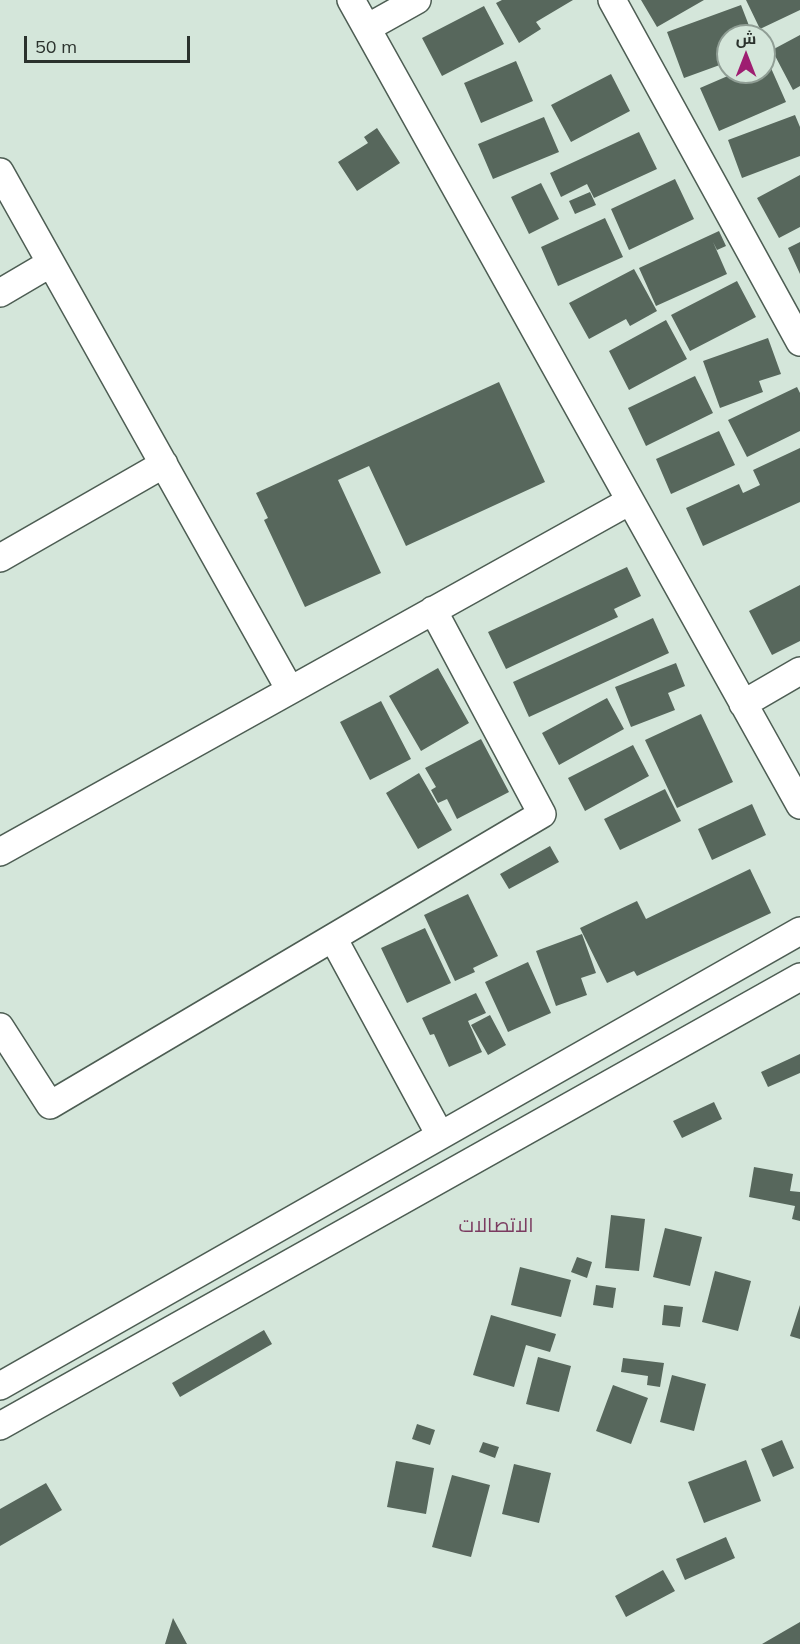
<!DOCTYPE html>
<html>
<head>
<meta charset="utf-8">
<style>
  body { margin:0 }
  #map { position:relative; width:800px; height:1644px; overflow:hidden; background:#d4e6da; font-family:Mulish,Cairo,sans-serif }
  canvas { display:block }
  .north { position:absolute; left:716px; top:24px; width:60px; height:60px; box-sizing:border-box; background:#d4e6da; border:2px solid #909e95; border-radius:50%; rotate:0deg; font-size:16px; font-weight:700; line-height:24px; text-align:center; color:#2b322d }
  .north::after { content:''; display:block; margin:auto; width:21px; height:27px; background:#9e1e71; clip-path:polygon(50% 0,100% 100%,50% 72%,0 100%) }
  .scale { position:absolute; left:24px; top:36px; width:166px; height:27px; box-sizing:border-box; border:3px solid #2b322d; border-top:0; padding-left:8px; font-size:18px; line-height:21px; white-space:nowrap; color:#2b322d; -webkit-text-stroke:4px #d4e6da; paint-order:stroke }
</style>
</head>
<body>
<div id="map">
<canvas width="800" height="1644"></canvas>
<div class="north">ش</div>
<div class="scale">50 m</div>
</div>
<script>
const context = document.querySelector('canvas').getContext('2d');
context.lineJoin = 'round';
function fill(path, color) {
  context.fillStyle = color;
  context.fill(path, 'evenodd');
}
function toPath(rows) {
  const path = new Path2D();
  for (const r of rows) {
    path.moveTo(r[0], r[1]);
    for (let i = 2; i < r.length; i += 2) path.lineTo(r[i], r[i + 1]);
  }
  return path;
}
function strokePath(path, color, width, dash) {
  context.strokeStyle = color;
  context.lineWidth = width;
  context.lineCap = dash ? 'butt' : 'round';
  context.setLineDash(dash || []);
  context.stroke(path);
}
function drawText(font, color, halo, rows, align = 'center') {
  context.font = font + ' Mulish,Cairo,sans-serif';
  context.lineWidth = 6;
  context.setLineDash([]);
  context.textBaseline = 'middle';
  context.strokeStyle = halo;
  context.fillStyle = color;
  for (const [text, x, y, turn = 0] of rows) {
    context.save();
    context.translate(x, y);
    context.rotate((+turn || 0) * Math.PI / 180);
    context.textAlign = isNaN(turn) ? turn : align;
    if (halo) context.strokeText(text, 0, 0);
    context.fillText(text, 0, 0);
    context.restore();
  }
}
fill(toPath([
  [502,0,573,0,536,22,541,29,519,43,496,3],
  [641,0,704,0,657,27],
  [746,0,800,0,800,10,760,29],
  [741,5,753,36,728,36,728,62,684,78,667,32],
  [484,6,504,44,442,76,422,38],
  [800,35,800,86,793,90,772,50],
  [767,59,786,102,719,131,700,88,737,72,764,72,764,60],
  [516,61,533,101,481,123,464,83],
  [611,74,630,111,571,142,551,105],
  [795,115,800,127,800,156,742,178,728,140],
  [544,117,559,152,493,179,478,144],
  [377,128,400,163,357,191,338,162,368,143,364,137],
  [639,132,657,169,594,198,587,184,561,197,550,173],
  [800,175,800,227,779,238,757,198],
  [675,179,694,219,629,250,611,209],
  [541,183,559,219,529,234,511,197],
  [590,192,596,205,575,214,569,201],
  [605,218,623,257,558,286,541,247],
  [719,231,726,246,717,250,713,242,727,274,656,306,639,268],
  [800,242,800,274,788,248],
  [634,269,657,311,630,326,626,319,589,339,569,303],
  [737,281,756,317,690,351,671,315],
  [666,320,687,359,629,390,609,351],
  [768,338,781,374,759,381,763,392,720,408,703,361],
  [695,376,713,413,646,446,628,408],
  [499,382,545,482,406,546,369,466,338,480,381,573,305,607,264,520,268,518,256,493],
  [797,387,800,393,800,431,747,457,728,420],
  [719,431,735,465,671,494,656,459],
  [800,448,800,502,703,546,686,508,739,484,743,493,760,485,753,470],
  [627,567,641,596,614,609,618,617,506,669,488,632],
  [800,585,800,641,772,655,749,611],
  [653,618,669,653,529,717,513,682],
  [676,663,685,686,668,693,675,710,631,727,615,687],
  [438,668,469,723,421,751,389,696],
  [607,698,624,729,559,765,542,733],
  [381,701,411,759,370,780,340,722],
  [701,714,733,782,677,808,645,740],
  [481,739,509,792,457,819,447,799,438,803,431,790,436,787,425,768],
  [633,745,649,776,585,811,568,778],
  [419,773,452,830,418,849,386,793],
  [665,789,681,821,620,850,604,819],
  [752,804,766,835,712,860,698,829],
  [550,846,559,862,509,889,500,874],
  [750,869,771,913,637,976,634,971,607,983,580,928,637,901,646,919],
  [468,894,498,956,473,968,475,972,455,981,424,915],
  [425,928,451,983,407,1003,381,948],
  [582,934,596,973,581,978,587,995,556,1006,536,951],
  [528,962,551,1013,508,1032,485,982],
  [476,993,486,1013,468,1021,482,1052,449,1067,434,1034,430,1035,422,1018],
  [490,1015,506,1045,488,1055,471,1025],
  [800,1054,800,1073,768,1087,761,1072],
  [714,1102,722,1119,682,1138,673,1121],
  [754,1167,793,1174,790,1191,800,1192,800,1221,792,1219,795,1206,749,1197],
  [611,1215,645,1219,639,1271,605,1268],
  [665,1228,702,1237,690,1286,653,1277],
  [577,1257,592,1262,587,1278,571,1272],
  [520,1267,571,1280,561,1317,511,1305],
  [715,1271,751,1281,738,1331,702,1322],
  [596,1285,616,1288,613,1308,593,1305],
  [664,1305,683,1307,680,1327,662,1325],
  [800,1305,800,1339,790,1336],
  [491,1315,556,1334,550,1352,526,1345,514,1387,473,1375],
  [264,1330,272,1344,180,1397,172,1383],
  [538,1357,571,1366,559,1412,526,1404],
  [623,1358,664,1363,660,1387,647,1385,648,1376,621,1372],
  [672,1375,706,1384,694,1431,660,1422],
  [613,1385,648,1398,631,1444,596,1431],
  [417,1424,435,1430,430,1445,412,1439],
  [782,1440,794,1468,773,1477,761,1449],
  [483,1442,499,1447,495,1458,479,1452],
  [746,1460,761,1501,704,1523,688,1482],
  [396,1461,434,1468,426,1514,387,1507],
  [514,1464,551,1473,539,1523,502,1514],
  [452,1475,490,1485,471,1557,432,1547],
  [46,1483,62,1510,0,1546,0,1509],
  [726,1537,735,1558,685,1580,676,1559],
  [663,1570,675,1591,626,1617,615,1596],
  [173,1618,187,1644,165,1644],
  [800,1622,800,1644,762,1644]
]), '#57675c');
const minor = toPath([
  [351,0,800,805],
  [612,0,800,342],
  [367,28,417,0],
  [0,172,290,690],
  [0,293,51,263],
  [0,558,164,464],
  [743,704,800,671],
  [0,852,630,501],
  [333,938,440,1135],
  [0,1027,50,1105,542,814,433,610],
  [0,1386,800,931],
  [0,1426,800,977]
]);
strokePath(minor, '#4d5d53', 30);
strokePath(minor, '#fff', 27);
drawText('20px', '#7b3b60', '#d4e6da', [
  ["الاتصالات",496,1226]
]);
</script>
</body>
</html>
